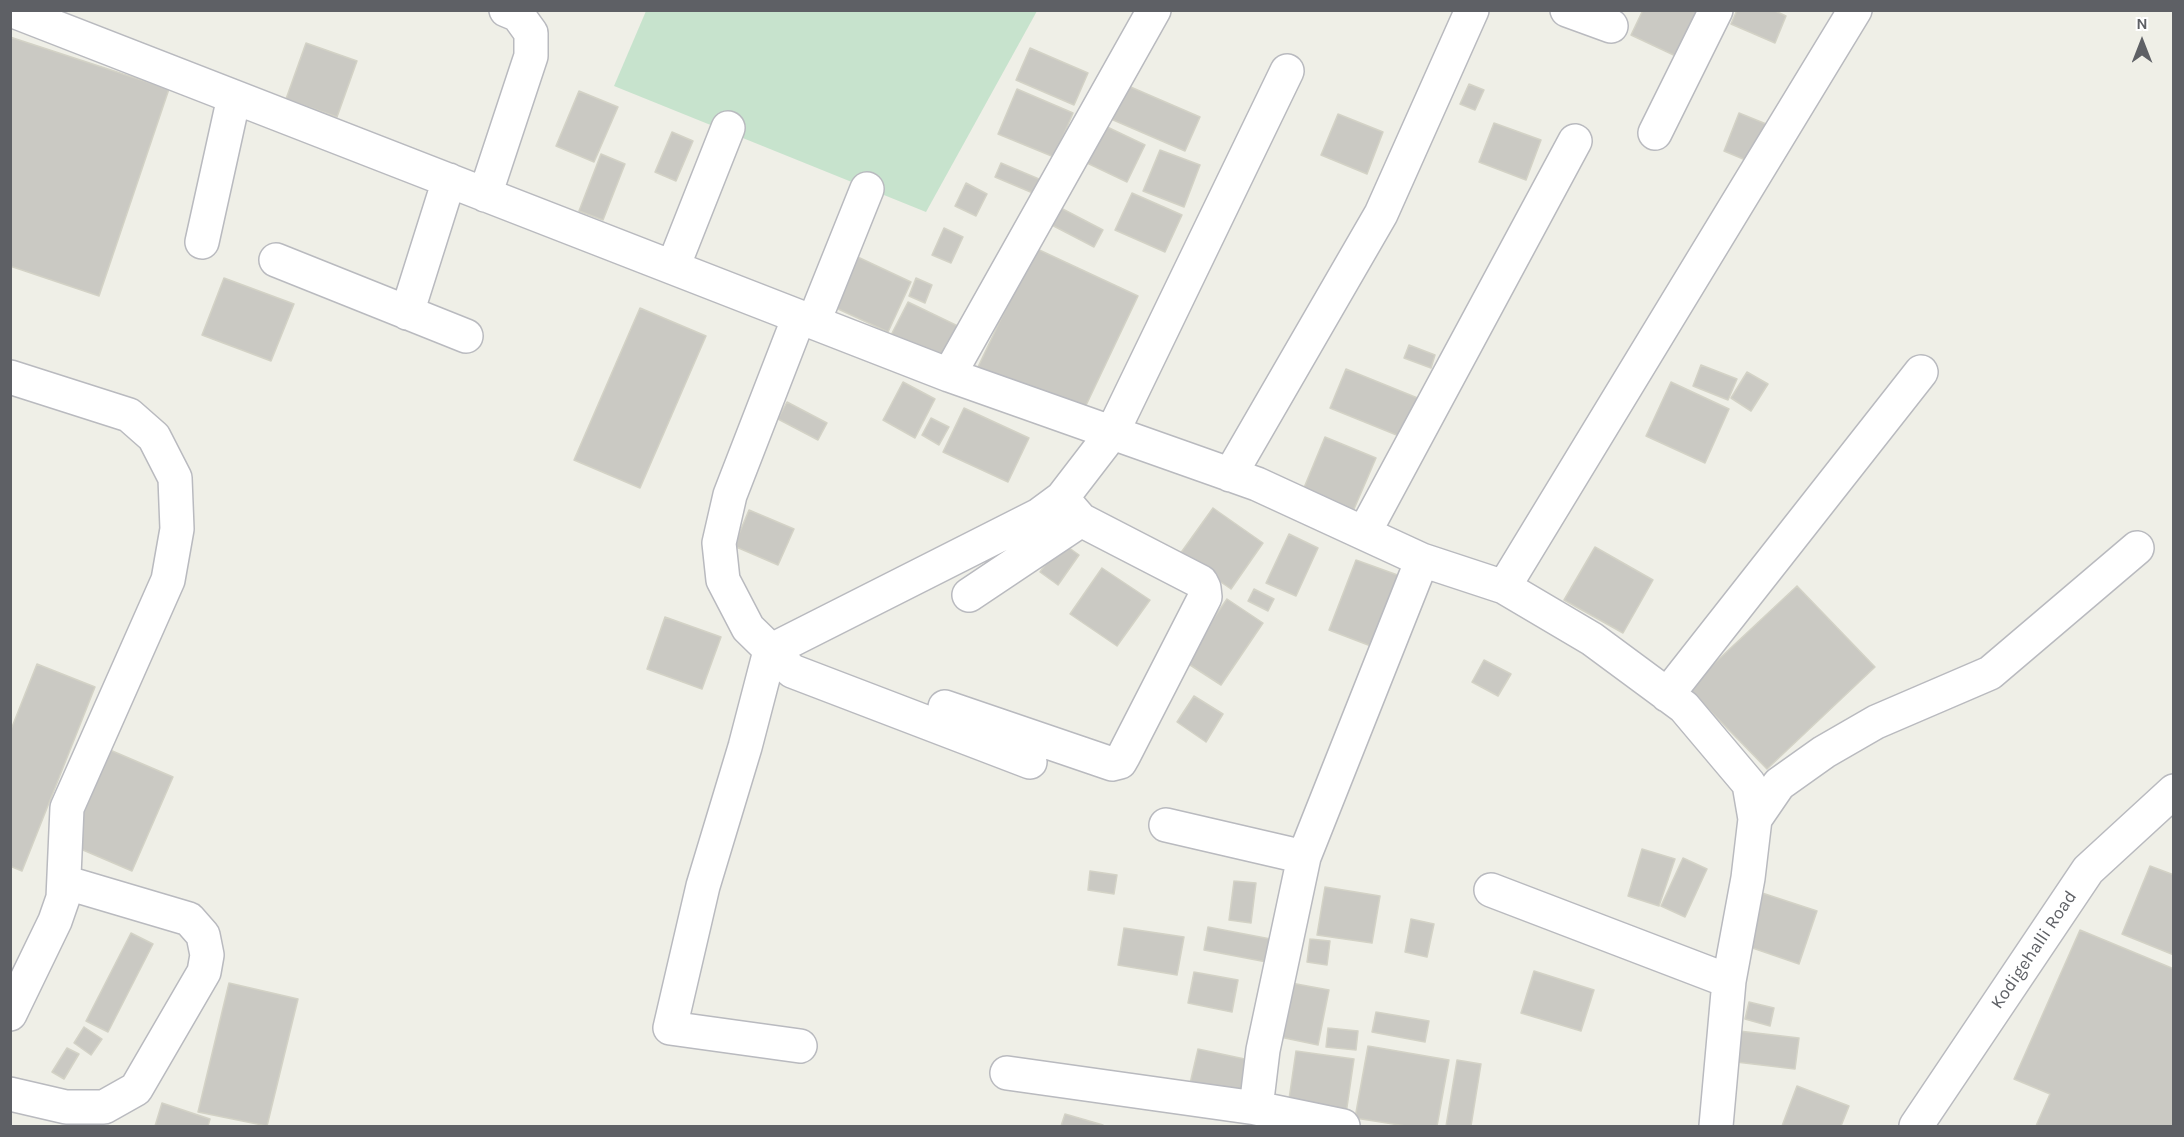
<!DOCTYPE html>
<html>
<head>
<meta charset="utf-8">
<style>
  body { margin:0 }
  #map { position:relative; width:2184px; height:1137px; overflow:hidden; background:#efefe7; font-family:Karla,sans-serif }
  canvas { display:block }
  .frame { position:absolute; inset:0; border:12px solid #5e6065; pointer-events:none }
  .north { position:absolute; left:2112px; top:12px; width:60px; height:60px; -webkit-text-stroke:4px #fff; paint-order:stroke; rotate:0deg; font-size:16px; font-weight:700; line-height:24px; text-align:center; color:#5e6065 }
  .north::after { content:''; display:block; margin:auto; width:21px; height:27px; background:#5e6065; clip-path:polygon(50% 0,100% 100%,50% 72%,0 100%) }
</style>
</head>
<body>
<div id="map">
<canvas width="2184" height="1137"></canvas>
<div class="frame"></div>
<div class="north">N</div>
</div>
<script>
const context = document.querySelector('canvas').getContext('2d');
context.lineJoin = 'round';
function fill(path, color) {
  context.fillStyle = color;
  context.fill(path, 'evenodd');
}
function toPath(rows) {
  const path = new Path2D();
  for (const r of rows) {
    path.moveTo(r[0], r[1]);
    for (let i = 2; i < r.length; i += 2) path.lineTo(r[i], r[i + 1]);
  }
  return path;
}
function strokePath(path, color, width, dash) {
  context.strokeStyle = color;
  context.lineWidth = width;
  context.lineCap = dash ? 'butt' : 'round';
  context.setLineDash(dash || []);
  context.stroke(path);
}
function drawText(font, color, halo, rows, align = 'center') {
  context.font = font + ' Karla,sans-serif';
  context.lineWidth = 4.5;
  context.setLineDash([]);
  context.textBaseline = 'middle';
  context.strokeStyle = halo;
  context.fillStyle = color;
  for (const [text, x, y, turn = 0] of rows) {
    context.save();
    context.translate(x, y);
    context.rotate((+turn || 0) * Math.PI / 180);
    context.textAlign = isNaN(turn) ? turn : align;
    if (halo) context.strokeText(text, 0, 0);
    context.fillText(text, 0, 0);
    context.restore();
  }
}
fill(toPath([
  [646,11,1037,11,926,212,614,86]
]), '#c7e3cd');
const building = toPath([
  [1643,10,1703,10,1680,58,1631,35,1643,10],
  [1737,10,1773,10,1786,16,1775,43,1731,24,1737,10],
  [10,37,169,89,99,296,10,266,10,37],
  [306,43,357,61,337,117,286,99,306,43],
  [1030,48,1088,73,1074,105,1016,80,1030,48],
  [1119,82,1200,117,1185,151,1104,116,1119,82],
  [1469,84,1484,90,1475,110,1460,104,1469,84],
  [1017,89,1073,113,1054,157,998,134,1017,89],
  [579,91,618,107,594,162,556,146,579,91],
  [1739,113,1776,128,1760,166,1724,151,1739,113],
  [1338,114,1383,132,1367,174,1321,155,1338,114],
  [1494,123,1541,140,1526,180,1479,162,1494,123],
  [1103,125,1145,145,1127,182,1085,162,1103,125],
  [672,132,693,141,676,181,655,172,672,132],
  [1160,150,1200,165,1184,207,1143,191,1160,150],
  [601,154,625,164,603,220,579,211,601,154],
  [1001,163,1046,182,1040,196,995,177,1001,163],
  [966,183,987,194,976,216,955,206,966,183],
  [1132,193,1182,215,1165,252,1115,230,1132,193],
  [1055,205,1103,230,1094,247,1046,222,1055,205],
  [944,228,963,237,951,263,932,255,944,228],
  [1035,248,1138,296,1080,418,977,369,1035,248],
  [847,252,911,282,888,332,823,302,847,252],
  [224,278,294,304,271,361,202,335,224,278],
  [916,278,932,285,925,303,909,296,916,278],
  [908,302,964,329,943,369,888,341,908,302],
  [640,308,706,336,640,488,574,460,640,308],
  [1409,345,1435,355,1431,368,1404,358,1409,345],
  [1701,365,1737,379,1728,400,1693,386,1701,365],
  [1346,369,1420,399,1404,438,1330,408,1346,369],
  [1747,372,1768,384,1751,411,1731,398,1747,372],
  [903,382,935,399,915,438,883,420,903,382],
  [1671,382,1729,409,1705,463,1646,436,1671,382],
  [787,402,827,423,818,440,778,419,787,402],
  [964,408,1029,438,1008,482,943,452,964,408],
  [931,418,949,427,939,445,922,435,931,418],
  [1325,437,1376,458,1351,516,1301,495,1325,437],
  [1213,508,1263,543,1231,589,1180,554,1213,508],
  [749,510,794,529,778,565,734,546,749,510],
  [1289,534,1318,548,1296,596,1266,583,1289,534],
  [1061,542,1079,555,1058,585,1040,572,1061,542],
  [1595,547,1653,580,1623,633,1564,600,1595,547],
  [1356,560,1403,577,1376,648,1329,630,1356,560],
  [1102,568,1150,600,1117,646,1070,614,1102,568],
  [1797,586,1875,667,1767,769,1688,688,1797,586],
  [1254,589,1274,599,1268,611,1248,601,1254,589],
  [1227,599,1263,623,1221,685,1184,661,1227,599],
  [665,617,721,637,702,689,647,669,665,617],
  [1484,660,1511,674,1498,696,1472,682,1484,660],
  [37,664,95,687,22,871,10,866,10,732,37,664],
  [1194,696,1223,714,1206,742,1177,722,1194,696],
  [110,750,173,777,132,871,69,844,110,750],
  [1642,849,1675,859,1659,906,1628,896,1642,849],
  [1683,858,1707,869,1685,917,1661,906,1683,858],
  [2150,866,2174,875,2174,955,2122,934,2150,866],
  [1090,871,1117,875,1114,894,1088,890,1090,871],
  [1234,881,1256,883,1251,923,1229,920,1234,881],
  [1325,887,1380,896,1372,943,1317,935,1325,887],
  [1759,892,1817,911,1799,964,1741,944,1759,892],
  [1411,919,1434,924,1427,957,1405,952,1411,919],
  [1208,927,1281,941,1277,964,1204,950,1208,927],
  [1124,928,1184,937,1177,975,1118,965,1124,928],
  [2080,930,2174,969,2174,1126,2036,1126,2050,1094,2014,1079,2080,930],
  [131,933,153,944,108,1032,86,1021,131,933],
  [1310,939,1330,941,1327,965,1307,962,1310,939],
  [1534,971,1594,990,1581,1031,1521,1013,1534,971],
  [1194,972,1238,980,1232,1012,1188,1003,1194,972],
  [229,983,298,999,267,1126,198,1112,229,983],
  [1291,983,1329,990,1318,1045,1280,1037,1291,983],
  [1749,1002,1774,1008,1770,1026,1745,1019,1749,1002],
  [1376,1012,1429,1021,1425,1042,1372,1032,1376,1012],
  [84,1027,102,1039,91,1055,74,1043,84,1027],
  [1328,1028,1358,1031,1356,1050,1326,1047,1328,1028],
  [1739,1031,1799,1038,1795,1069,1736,1062,1739,1031],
  [1368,1046,1449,1060,1437,1126,1406,1126,1355,1118,1368,1046],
  [67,1048,79,1054,64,1079,52,1072,67,1048],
  [1198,1049,1254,1061,1244,1101,1189,1088,1198,1049],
  [1296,1051,1354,1059,1346,1114,1288,1106,1296,1051],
  [1457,1060,1481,1064,1471,1126,1446,1126,1457,1060],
  [1797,1086,1849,1106,1841,1126,1782,1126,1797,1086],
  [162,1103,210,1119,208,1126,155,1126,162,1103],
  [1065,1114,1103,1125,1103,1126,1061,1126,1065,1114]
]);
fill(building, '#cac9c3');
strokePath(building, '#d3d2c6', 1.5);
const minor = toPath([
  [11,10,949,375,1257,484,1422,560,1504,587,1592,639,1684,707,1749,784,1755,819,1748,878,1729,981,1716,1126],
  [1567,10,1611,26],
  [1655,133,1716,10],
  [485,195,531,56,531,33,518,15,506,10],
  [202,242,234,97],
  [276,260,466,336],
  [673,267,728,128],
  [407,313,449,180],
  [799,317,730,495,719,543,723,580,748,628,792,671,1030,762],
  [814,321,867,189],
  [949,375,1154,10],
  [10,377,129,415,154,437,175,478,177,529,168,580,67,808,63,898,55,921,10,1014],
  [1230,475,1381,214,1472,10],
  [1364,533,1575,141],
  [1504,587,1855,10],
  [969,595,1081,520],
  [1667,695,1921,372],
  [945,707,1112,764,1120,762,1124,755,1205,597,1204,588,1201,582,1081,520,1062,498],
  [1755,819,1779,784,1824,752,1876,722,1990,673,2137,548],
  [1166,825,1304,857],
  [1491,890,1729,981],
  [800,1046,670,1028,703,886,745,747,770,651,1039,515,1062,498,1112,433,1287,71],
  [1007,1073,1256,1108],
  [10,1094,66,1107,104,1107,136,1089,204,972,207,955,203,935,189,919,64,882],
  [1343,1126,1256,1108,1263,1050,1304,857,1422,560],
  [1916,1126,2088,870,2174,791]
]);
strokePath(minor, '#b9babf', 36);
strokePath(minor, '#fff', 33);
drawText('18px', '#5e6065', '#fff', [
  ["Kodigehalli Road",2034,950,-56]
]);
</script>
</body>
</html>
